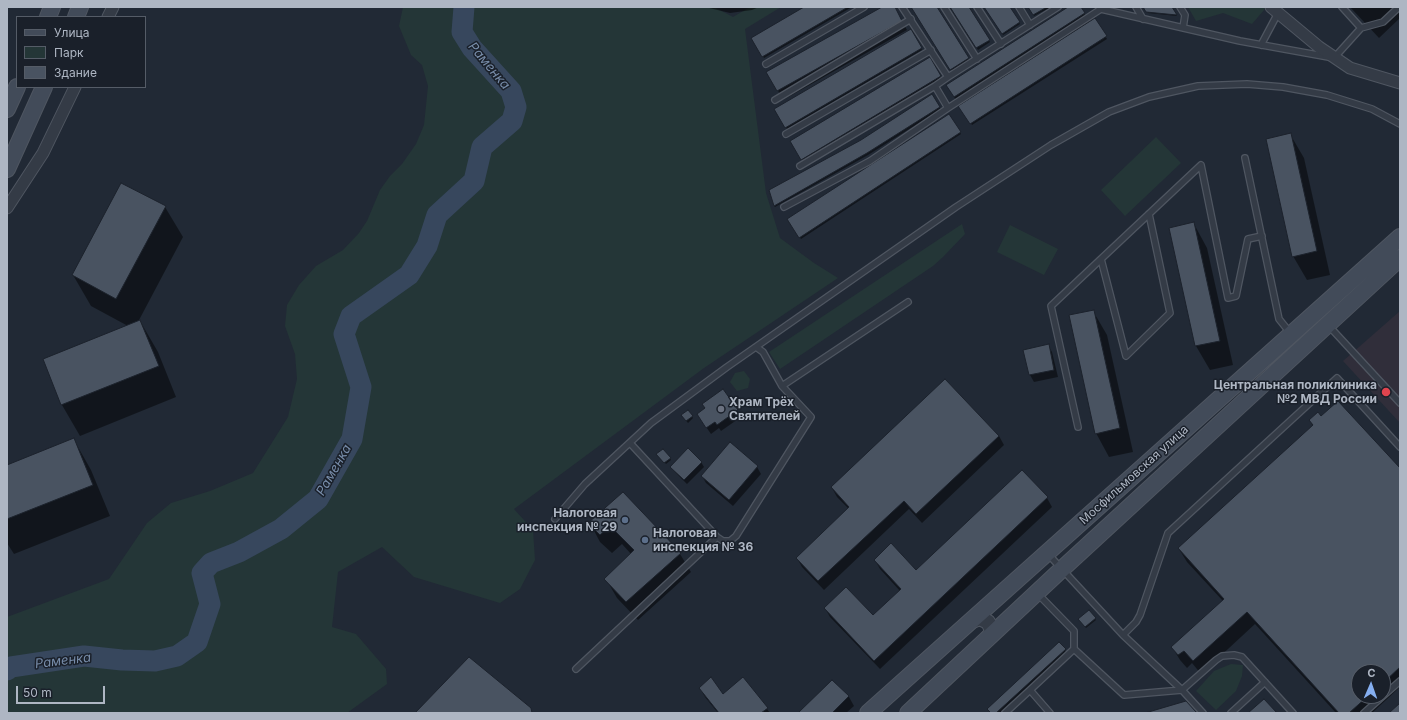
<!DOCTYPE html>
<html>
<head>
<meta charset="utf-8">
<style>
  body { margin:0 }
  #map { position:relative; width:1407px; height:720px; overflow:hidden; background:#212935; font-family:Inter,sans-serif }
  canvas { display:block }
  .frame { position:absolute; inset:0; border:8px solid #aeb6c3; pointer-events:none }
  .legend { position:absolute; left:16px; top:16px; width:130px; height:72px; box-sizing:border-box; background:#1a202a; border:1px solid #555c67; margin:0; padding:5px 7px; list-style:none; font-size:12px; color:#aeb6c3 }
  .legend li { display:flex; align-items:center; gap:8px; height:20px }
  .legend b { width:20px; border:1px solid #555c67 }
  .north { position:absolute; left:1351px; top:664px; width:40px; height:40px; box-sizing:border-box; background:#1a202a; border:1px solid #555c67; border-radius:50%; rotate:2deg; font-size:11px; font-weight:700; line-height:16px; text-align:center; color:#aeb6c3 }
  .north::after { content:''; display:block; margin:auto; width:14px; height:18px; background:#85aef0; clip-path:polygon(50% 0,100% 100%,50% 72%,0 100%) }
  .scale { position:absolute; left:16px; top:686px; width:89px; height:18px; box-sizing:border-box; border:2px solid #aeb6c3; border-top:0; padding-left:5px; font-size:12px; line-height:14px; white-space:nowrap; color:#aeb6c3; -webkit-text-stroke:3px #1a202a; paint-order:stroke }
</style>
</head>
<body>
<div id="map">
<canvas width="1407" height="720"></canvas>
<div class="frame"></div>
<ul class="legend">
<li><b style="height:5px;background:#424b59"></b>Улица</li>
<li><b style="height:11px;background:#243637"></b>Парк</li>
<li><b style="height:11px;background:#495361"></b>Здание</li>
</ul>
<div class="north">С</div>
<div class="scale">50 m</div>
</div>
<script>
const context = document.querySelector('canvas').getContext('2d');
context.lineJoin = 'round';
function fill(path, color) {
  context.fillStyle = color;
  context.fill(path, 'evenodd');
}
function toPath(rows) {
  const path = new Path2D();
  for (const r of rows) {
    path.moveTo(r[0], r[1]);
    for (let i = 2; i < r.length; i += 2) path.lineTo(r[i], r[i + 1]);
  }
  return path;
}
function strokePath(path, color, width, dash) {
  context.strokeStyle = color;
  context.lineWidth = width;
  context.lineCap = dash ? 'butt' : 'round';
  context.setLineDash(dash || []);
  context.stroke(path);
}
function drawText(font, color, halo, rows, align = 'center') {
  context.font = font + ' Inter,sans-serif';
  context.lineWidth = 3;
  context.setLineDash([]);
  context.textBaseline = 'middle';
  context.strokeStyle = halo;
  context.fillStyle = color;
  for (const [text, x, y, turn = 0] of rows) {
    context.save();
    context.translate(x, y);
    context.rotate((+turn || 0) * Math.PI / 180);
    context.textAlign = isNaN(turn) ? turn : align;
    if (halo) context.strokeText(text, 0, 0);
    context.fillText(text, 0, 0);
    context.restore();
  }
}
fill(toPath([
  [1400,311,1400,423,1343,361]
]), '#302e3a');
fill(toPath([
  [403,7,714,7,733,17,750,7,781,7,745,29,766,193,780,238,814,263,838,278,704,368,514,509,533,530,535,560,520,589,500,603,414,577,382,547,338,572,332,627,356,634,386,669,387,684,347,713,7,713,7,617,109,579,147,523,171,503,210,491,253,473,288,417,297,379,295,354,285,326,287,305,299,285,316,266,343,250,359,233,367,221,380,190,390,176,402,164,416,144,424,125,428,86,422,65,411,55,399,26],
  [1188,7,1265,7,1264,10,1252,24,1223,13,1196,21],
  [1156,137,1181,163,1125,216,1101,190],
  [962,224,965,234,943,257,933,266,780,369,769,352],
  [1010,225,1058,249,1044,275,997,252],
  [744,371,750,379,748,388,737,391,730,382,735,373],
  [1231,664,1243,665,1242,676,1236,691,1216,710,1196,691,1214,671]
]), '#243637');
fill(toPath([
  [705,7,759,7,752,10,730,13],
  [806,7,852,7,764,58,752,39],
  [884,7,894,7,907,30,783,100,768,72],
  [912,7,935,7,969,60,952,71],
  [951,7,968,7,990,42,978,50],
  [985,7,1009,7,1020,24,1003,35],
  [1029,7,1051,7,1034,16],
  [1070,7,1080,7,1090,23,1095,19,1107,39,972,125,947,86],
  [1144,7,1171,7,1177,16,1148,13],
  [1350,7,1400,7,1400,18,1379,38],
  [911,30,922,50,787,129,776,109],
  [929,58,941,78,803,161,791,142],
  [932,95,941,109,868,155,775,207,774,206,862,140],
  [949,115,961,134,801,239,788,220],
  [1290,134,1304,158,1330,275,1307,280,1293,256],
  [165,207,183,237,138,322,140,321,158,352,176,397,80,436,62,405,44,359,128,326,91,306,73,275],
  [1194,224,1207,248,1233,365,1210,370,1196,346,1170,229],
  [1093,311,1107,335,1133,452,1109,457,1096,433],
  [1048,345,1052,352,1058,377,1034,382,1030,375,1025,350],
  [688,411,693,418,688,423,683,417],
  [737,411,741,417,721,431,719,428,711,434,702,421],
  [1321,417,1400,470,1400,687,1372,713,1336,713,1255,624,1201,674,1192,663,1187,668,1180,660,1172,647,1223,601,1187,562,1179,549,1313,427,1310,420],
  [1359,672,1383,672,1383,696,1359,696],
  [999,436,1004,445,922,523,909,509,824,590,802,567,797,558,849,509,837,497,832,488],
  [74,440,91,470,110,516,14,554,7,543,7,466],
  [730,444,757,467,761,474,733,506,706,483,702,476],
  [659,456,670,458,671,460,666,464],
  [701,462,704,467,687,484,674,471,671,467],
  [622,493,680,554,691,572,638,620,617,598,606,579,631,554,622,544,612,553,600,542,590,523],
  [1047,498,1052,507,880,669,830,617,825,608,873,617,900,591,880,569,875,560,916,571],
  [1095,619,1096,620,1086,628,1080,621],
  [1065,650,1069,657,1007,713,990,713,988,709],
  [832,681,849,697,854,706,846,713,799,713],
  [700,688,767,709,770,713,718,713,705,697]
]), '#0007');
strokePath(toPath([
  [7,670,11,667,84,656,122,660,155,661,177,656,197,642,210,604,202,573,211,563,239,552,281,529,318,499,352,439,361,387,344,334,351,316,409,275,427,246,437,215,474,181,482,147,512,121,516,107,511,91,472,48,462,32,464,7]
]), '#37475d', 21);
const building = toPath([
  [804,7,848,7,762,57,751,38,804,7],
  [882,7,895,7,902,21,777,91,766,72,882,7],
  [911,7,937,7,969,58,950,70,911,7],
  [950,7,969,7,990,40,976,48,950,7],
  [984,7,1010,7,1020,22,1002,34,984,7],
  [1028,7,1047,7,1033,15,1028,7],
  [1068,7,1081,7,1085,13,954,97,946,85,1068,7],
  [1143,7,1172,7,1177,15,1146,12,1143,7],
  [1095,18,1107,36,970,124,958,106,1095,18],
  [911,29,922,48,785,128,774,109,911,29],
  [930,57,941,76,801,160,790,141,930,57],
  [932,94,940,107,867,153,774,206,769,190,861,140,932,94],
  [949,114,961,132,799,238,787,219,949,114],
  [1291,133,1317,251,1292,257,1266,139,1291,133],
  [121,183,166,206,116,299,72,275,121,183],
  [1194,222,1220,341,1195,346,1169,228,1194,222],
  [1094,310,1120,428,1095,434,1069,315,1094,310],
  [140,320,159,366,61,405,43,359,140,320],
  [1049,344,1054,370,1029,375,1023,350,1049,344],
  [945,379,999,436,916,514,904,501,818,581,796,558,849,507,831,487,945,379],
  [723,389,738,410,717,425,715,422,706,428,697,414,705,408,702,404,723,389],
  [1338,401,1400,468,1400,667,1383,683,1383,672,1359,672,1359,696,1368,696,1349,713,1339,713,1247,612,1193,661,1184,651,1178,655,1171,647,1224,599,1178,548,1313,425,1309,420,1318,412,1321,416,1338,401],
  [688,410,693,416,686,421,681,415,688,410],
  [74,438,93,485,7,519,7,465,74,438],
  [730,442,758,466,729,500,701,476,730,442],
  [688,448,702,462,684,480,670,467,688,448],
  [663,449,671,458,664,463,656,454,663,449],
  [1022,470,1048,497,874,661,824,608,846,587,873,615,901,589,874,560,891,543,916,570,1022,470],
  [623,492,681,553,626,602,604,579,634,550,610,526,600,535,588,523,623,492],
  [1089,610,1096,618,1085,627,1078,619,1089,610],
  [1059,642,1066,649,996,713,991,713,987,709,1059,642],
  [469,657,531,708,532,713,415,713,469,657],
  [711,677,723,694,743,677,768,708,761,713,719,713,699,688,711,677],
  [832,680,849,696,832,713,798,713,832,680],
  [1264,699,1277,713,1248,713,1264,699],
  [1186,701,1197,713,1145,713,1186,701],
  [1400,703,1400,713,1389,713,1400,703]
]);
fill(building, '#495361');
strokePath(building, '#1c222c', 1);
const service = toPath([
  [944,7,977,59],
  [977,7,1001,44],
  [1019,7,1030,25],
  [1099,7,1101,9,1240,41,1334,58,1361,28,1383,22,1399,7],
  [1136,7,1143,19],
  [1180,7,1185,15,1183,28],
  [1342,7,1361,28],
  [1261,45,1278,13],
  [766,64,864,7],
  [948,77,1058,7],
  [775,100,911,19],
  [948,108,1101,9],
  [786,134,931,50],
  [1245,158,1279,319,1291,334],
  [800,166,935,86,948,77,902,7],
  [784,207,870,161,948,108,935,86],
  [1149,214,1170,313,1126,356,1101,259,1201,165,1228,298,1236,296,1248,239,1262,236],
  [1328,325,1400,403],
  [756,347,763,352,782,386,908,302],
  [1078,427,1051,306,1101,259],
  [555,519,585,484,651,423,727,367,956,207,1051,145,1109,112,1149,97,1198,86,1247,84,1283,87,1327,95,1372,109,1400,124],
  [717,537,723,541,730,541,736,536,811,417,782,386],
  [1048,554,1123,635,1182,690,1203,713],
  [1038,594,1074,631,1074,649],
  [1123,635,1136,622,1140,615,1168,533,1337,378,1400,447],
  [576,669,717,537,630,443],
  [1030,690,1074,649,1124,695,1182,690,1216,660,1222,656,1234,655,1242,657,1293,713],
  [1383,696,1400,681],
  [1005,713,1030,690,1050,713],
  [1231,713,1265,682],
  [1364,713,1383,696]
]);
const minor = toPath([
  [1271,7,1319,47,1350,68,1400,83],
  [108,17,113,7],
  [7,208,43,153,75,87]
]);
const tertiary = toPath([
  [972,621,980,618,988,622,992,630,988,639]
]);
const secondary = toPath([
  [48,17,52,7],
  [76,17,80,7],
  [7,109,17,87],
  [7,169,44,87],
  [868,713,1400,237],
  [908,713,1062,569,1400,258]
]);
strokePath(service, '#4f5661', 8);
strokePath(minor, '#4f5661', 13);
strokePath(tertiary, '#4f5661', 16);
strokePath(secondary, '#4f5661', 18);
strokePath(service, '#343b46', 5.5);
strokePath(minor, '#343b46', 11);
strokePath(tertiary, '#343b46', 14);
strokePath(secondary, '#424b59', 16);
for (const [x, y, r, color] of [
  [1386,392,5,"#e0444e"],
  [721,409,4,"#6b7280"],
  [625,520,4,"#5c6f8a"],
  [645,540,4,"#5c6f8a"]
]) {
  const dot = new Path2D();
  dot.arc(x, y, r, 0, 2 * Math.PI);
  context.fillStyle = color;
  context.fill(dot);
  strokePath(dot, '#1a202a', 1.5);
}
drawText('bold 12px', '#aeb6c3', '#1a202a', [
  ["Центральная поликлиника",1377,385],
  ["№2 МВД России",1377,399],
  ["Храм Трёх",729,402,"left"],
  ["Святителей",729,416,"left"],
  ["Налоговая",617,513],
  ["инспекция № 29",617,527],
  ["Налоговая",653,533,"left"],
  ["инспекция № 36",653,547,"left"]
], 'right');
drawText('12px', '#aeb6c3', '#1a202a', [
  ["Мосфильмовская улица",1134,475,-42]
]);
drawText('italic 13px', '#788daa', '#1a202a', [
  ["Раменка",489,66,50],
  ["Раменка",334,470,-60],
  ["Раменка",63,661,-7]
]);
</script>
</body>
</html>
